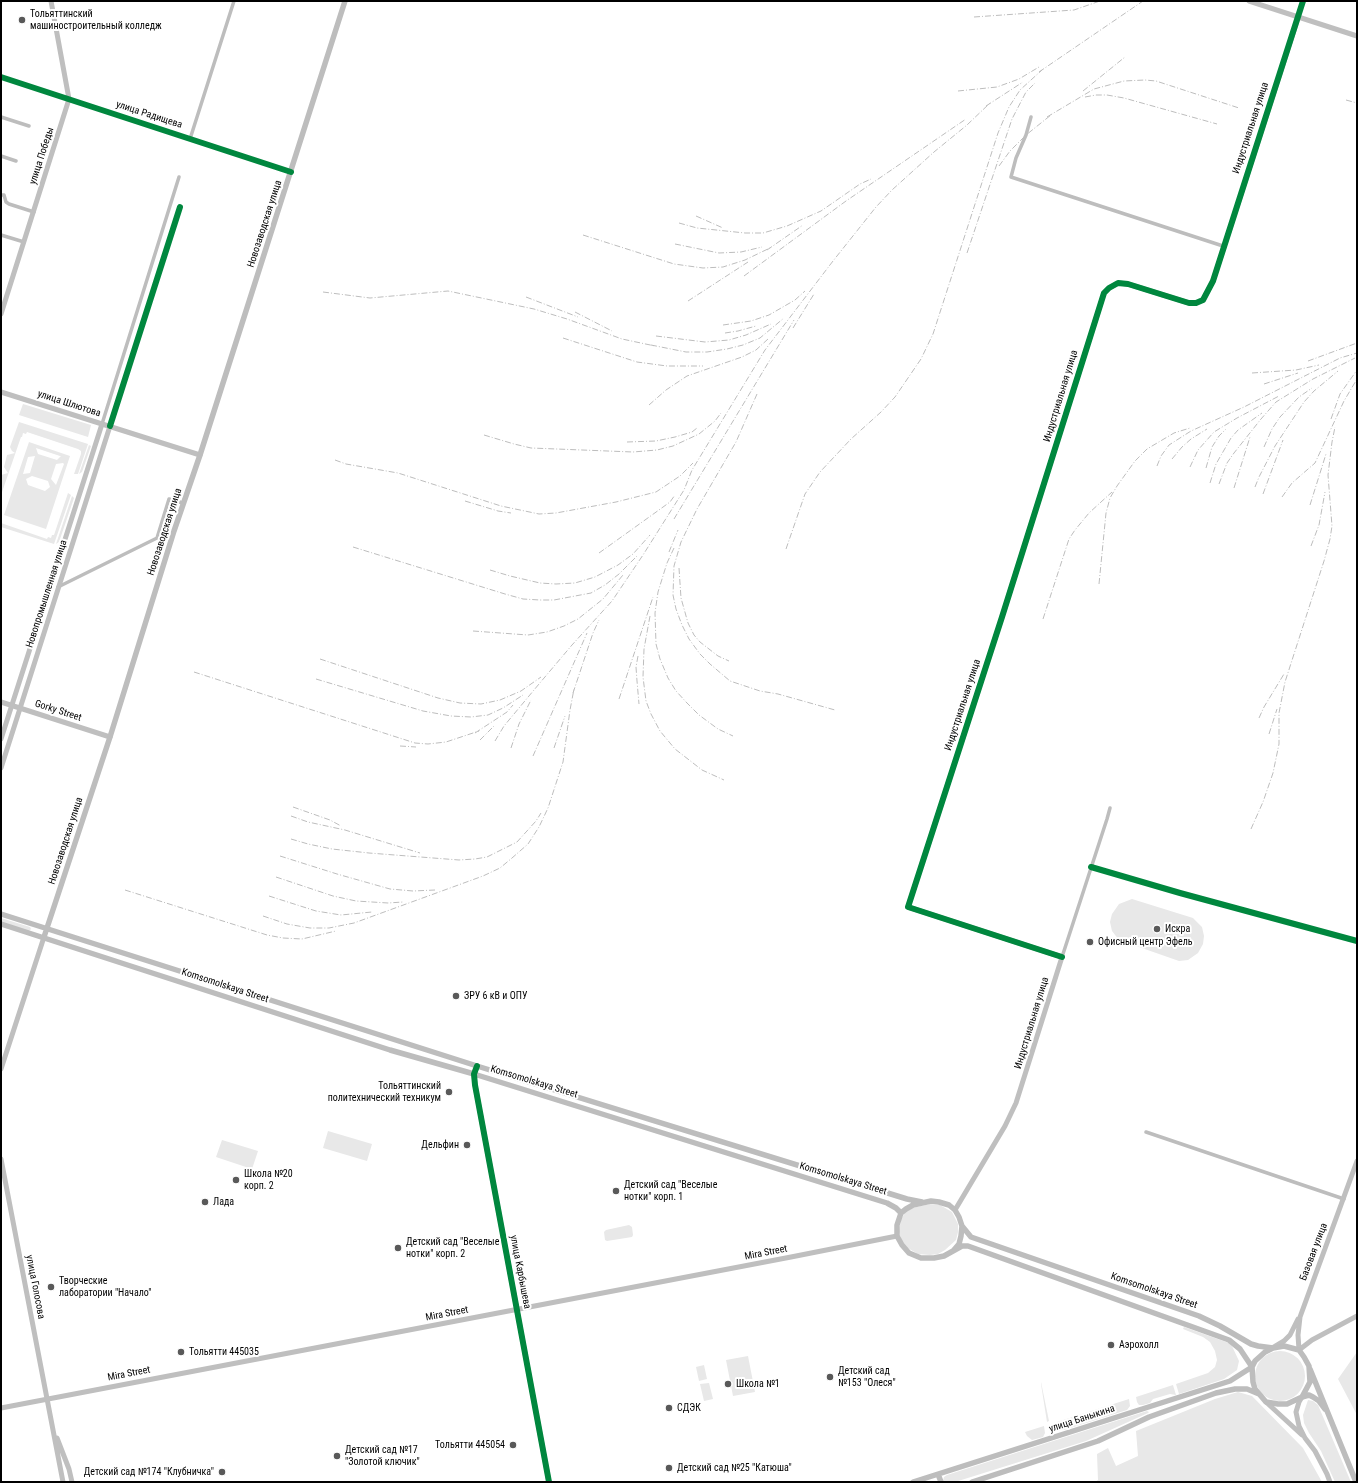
<!DOCTYPE html>
<html>
<head>
<meta charset="utf-8">
<style>
  body { margin:0 }
  #map { position:relative; width:1358px; height:1483px; overflow:hidden; background:#fff; font-family:"Roboto Condensed",sans-serif }
  canvas { display:block }
  .frame { position:absolute; inset:0; border:2px solid #000; pointer-events:none }
</style>
</head>
<body>
<div id="map">
<canvas width="1358" height="1483"></canvas>
<div class="frame"></div>
</div>
<script>
const context = document.querySelector('canvas').getContext('2d');
context.lineJoin = 'round';
function fill(path, color) {
  context.fillStyle = color;
  context.fill(path, 'evenodd');
}
function toPath(rows) {
  const path = new Path2D();
  for (const r of rows) {
    if (r.length === 3) {
      path.moveTo(r[0] + r[2], r[1]);
      path.arc(r[0], r[1], r[2], 0, 2 * Math.PI);
      continue;
    }
    path.moveTo(r[0], r[1]);
    for (let i = 2; i < r.length; i += 2) path.lineTo(r[i], r[i + 1]);
  }
  return path;
}
function strokePath(path, color, width, dash) {
  context.strokeStyle = color;
  context.lineWidth = width;
  context.lineCap = dash ? 'butt' : 'round';
  context.setLineDash(dash || []);
  context.stroke(path);
}
function drawText(font, color, halo, rows, align = 'center') {
  context.font = font + ' "Roboto Condensed",sans-serif';
  context.lineWidth = 4;
  context.setLineDash([]);
  context.textBaseline = 'middle';
  context.strokeStyle = halo;
  context.fillStyle = color;
  for (const [text, x, y, turn = 0] of rows) {
    context.save();
    context.translate(x, y);
    context.rotate((+turn || 0) * Math.PI / 180);
    context.textAlign = isNaN(turn) ? turn : align;
    if (halo) context.strokeText(text, 0, 0);
    context.fillText(text, 0, 0);
    context.restore();
  }
}
fill(toPath([
  [23,404,91,425,88,437,19,415],
  [19,422,88,444,78,474,74,474,81,454,81,451,78,449,27,432,26,434,23,433,22,437,21,437,1,495,1,475,8,473,4,467,7,455,15,453,12,451,10,447],
  [29,442,70,456,46,529,4,515],
  [36,448,60,456,61,456,57,460,38,454],
  [35,456,30,473,23,474,28,457],
  [63,463,64,464,56,485,51,479,56,464],
  [32,476,48,481,50,487,45,491,28,485,26,479],
  [89,445,91,446,82,472,79,474],
  [68,493,71,495,54,544,1,527,1,523,47,539,48,537,51,538,52,535,54,535],
  [72,496,74,498,59,542,56,544],
  [1132,899,1193,918,1202,927,1204,936,1203,944,1198,953,1188,960,1179,961,1119,940,1112,931,1110,922,1112,914,1119,904],
  [1,918,30,927,31,929,29,931,1,922],
  [328,1131,372,1144,367,1161,323,1148],
  [222,1140,258,1151,252,1169,216,1157],
  [930,1204,940,1205,952,1212,958,1224,958,1232,956,1240,945,1250,938,1254,930,1255,918,1254,906,1247,901,1239,899,1232,901,1219,905,1213,912,1208],
  [629,1225,632,1227,633,1235,632,1237,607,1241,605,1240,604,1232,606,1230],
  [1184,1327,1229,1343,1232,1346,1239,1361,1237,1370,1224,1379,1179,1394,1176,1384,1208,1373,1215,1367,1217,1360,1215,1351,1210,1342,1203,1337,1183,1329],
  [1280,1376,25],
  [1357,1352,1357,1415,1338,1379],
  [748,1356,755,1392,733,1396,726,1360],
  [704,1365,707,1379,699,1381,696,1367],
  [1041,1382,1049,1421,1047,1422,1041,1384],
  [709,1383,713,1399,704,1401,700,1384],
  [1173,1385,1176,1395,1170,1394,1153,1399,1150,1403,1143,1405,1139,1405,1137,1402,1136,1397],
  [1238,1392,1252,1396,1303,1448,1322,1482,1095,1482,1098,1480,1097,1454,1108,1448,1116,1466,1138,1456,1136,1431,1215,1399],
  [1129,1399,1130,1406,1127,1410,1064,1430,1059,1428,1057,1422],
  [1308,1400,1313,1401,1318,1405,1351,1482,1335,1482,1321,1451,1309,1433,1304,1423,1303,1415],
  [1147,1411,1149,1412,1148,1413,1086,1441,955,1482,944,1482,943,1481,944,1477,947,1475],
  [1044,1426,1045,1433,1043,1437,1032,1440,1027,1436,1025,1432]
]), '#e8e8e8');
strokePath(toPath([
  [1298,18,1303,1],
  [1,77,291,172],
  [1,117,29,126],
  [1031,117,1026,135,1016,158,1011,177,1223,246],
  [190,139,234,1],
  [1,156,16,161],
  [1,195,4,195,6,202,9,204,34,212],
  [1,235,24,242],
  [102,424,179,177],
  [110,426,180,207],
  [58,587,157,538,169,499,183,503],
  [1091,867,1180,893,1357,941],
  [1062,957,1107,819,1110,808],
  [1146,1132,1344,1199]
]), '#bdbdbd', 3.5);
strokePath(toPath([
  [1249,1,1357,36],
  [1,314,69,99,51,1],
  [1,392,200,455],
  [1,702,110,737],
  [1,739,102,424],
  [1,768,110,426],
  [477,1066,474,1074,475,1085,549,1482],
  [1,1069,44,937],
  [1,1159,63,1482],
  [955,1210,1005,1126,1016,1103,1062,957,908,907,1002,617,1104,293,1109,288,1118,283,1128,284,1189,303,1196,303,1203,300,1213,281,1298,18],
  [1274,1347,1284,1341,1290,1335,1298,1319],
  [1299,1350,1298,1335,1300,1317,1357,1161],
  [1299,1350,1312,1340,1357,1316],
  [1302,1397,1299,1402,1296,1412,1299,1426,1305,1438,1315,1451,1327,1474,1330,1482],
  [1266,1402,1302,1435],
  [1,1408,791,1257,897,1236],
  [57,1438,69,1469,72,1482]
]), '#bfbfbf', 5);
strokePath(toPath([
  [1,914,477,1066,907,1199,922,1202],
  [1,924,390,1050,474,1074,887,1203,896,1208,901,1213],
  [44,937,110,737,174,531,200,455,345,1],
  [962,1226,971,1237,1199,1316,1220,1326,1251,1344,1258,1346,1273,1348],
  [953,1251,959,1244,961,1236,962,1226,959,1217,955,1210,949,1205,939,1202,931,1201,913,1205,906,1209,901,1213,897,1225,897,1236,902,1245,909,1253,921,1258,934,1258,944,1256,962,1246,968,1246,1229,1340,1240,1349,1252,1367],
  [1284,1346,1299,1350,1304,1357,1309,1366,1310,1382,1302,1397,1287,1404,1278,1404,1266,1402,1255,1389,1253,1382,1252,1367,1255,1361,1265,1352,1273,1348,1284,1346],
  [1310,1369,1356,1482],
  [1302,1397,1309,1395,1313,1397,1319,1401,1325,1409],
  [938,1474,941,1482],
  [913,1482,1230,1381,1252,1367],
  [972,1482,1098,1441,1149,1417,1216,1393,1235,1389,1247,1389,1259,1394]
]), '#bdbdbd', 5.5);
strokePath(toPath([
  [974,17,1074,10,1100,1],
  [1039,72,1143,1],
  [958,91,997,87,1019,79,1039,67],
  [1083,91,1125,57],
  [1085,97,1096,95,1107,95,1124,98,1217,124],
  [1346,100,1357,103],
  [986,106,1023,82],
  [1047,117,1094,89,1124,81,1145,80,1156,81,1239,108],
  [999,166,1010,151,1026,135,1051,115],
  [696,216,723,228],
  [679,223,697,228,745,233,763,233,787,226,821,211,860,184,871,179],
  [583,235,674,264,703,268,723,267,745,260,772,247],
  [675,244,719,253,741,252,762,247],
  [767,250,803,225],
  [967,253,1012,119,1026,92,1035,83],
  [744,276,846,201,966,119],
  [323,292,370,298,448,291,534,309,567,319,622,339,655,346],
  [526,297,578,317],
  [688,301,748,262],
  [575,312,612,331],
  [723,325,751,321,769,315,795,300,805,291],
  [793,328,814,294],
  [725,333,738,331,756,326],
  [656,336,705,342,729,340,746,335,771,324],
  [563,338,637,362,667,366,703,366],
  [651,345,686,352,707,352,727,349,743,345,760,338,784,318],
  [1308,361,1357,343],
  [1252,373,1296,370,1319,365],
  [1264,384,1298,373],
  [757,394,736,442,697,509,681,542,674,566,673,595,676,609,682,625,689,639,700,654,710,664,730,681,760,691,778,694,835,710],
  [649,405,666,390,687,376,742,357,756,350,768,339],
  [1331,419,1340,394,1357,370],
  [484,435,514,444,531,448,633,452,657,450,673,446,699,434,715,421,721,413],
  [627,442,656,441,675,437,692,432,697,428],
  [1264,447,1272,429,1280,417,1299,397,1312,388],
  [1172,459,1182,447,1191,439,1207,429],
  [335,460,346,464,398,473,501,506,539,514,556,513,616,502,656,492,680,476,693,463],
  [1157,466,1161,456,1169,445,1191,431,1244,407,1340,358,1357,353],
  [1190,467,1198,450,1214,432,1237,418,1279,396],
  [1206,468,1212,447,1219,436,1226,429],
  [1210,483,1216,464,1231,438,1238,430,1262,413],
  [1219,484,1227,463,1234,453,1261,419,1276,402,1313,379,1355,358],
  [1255,487,1259,477,1275,446,1304,402,1314,391,1338,371],
  [1234,488,1250,437],
  [1263,494,1283,440],
  [1282,497,1292,483,1315,463,1344,401,1357,379],
  [465,501,498,511,511,513],
  [1310,505,1326,454],
  [674,519,794,320],
  [1311,546,1319,525,1325,492],
  [353,547,505,594,523,599,540,600,554,600,591,593,605,585,619,574,637,556],
  [674,548,667,563,658,592,655,613,656,644,660,659,668,678,676,691,687,703,699,715,718,729,733,736],
  [786,549,805,494,820,472,851,439,881,412,895,397,921,359,933,334,998,133,1009,107,1020,90,1042,70],
  [669,552,678,530],
  [599,553,652,515,670,502,675,495],
  [679,568,681,598,688,623,694,635,700,642,718,656,729,661],
  [490,570,510,576,540,583,556,584,575,583,595,577,618,565,633,554,650,535],
  [1099,584,1106,513,1110,498,1117,486,1135,461,1147,449,1174,433,1190,428],
  [650,616,644,649,643,677,646,701,651,714,660,731,675,749,702,770,724,780],
  [1043,619,1069,539,1075,530,1089,513,1112,492],
  [473,631,528,635,547,632,564,626,578,619,603,599,623,575],
  [638,656,636,667,637,681,639,704],
  [320,659,438,698,460,703,481,704,500,700,521,691,541,677],
  [194,672,415,743,428,744,446,742,479,731],
  [316,679,423,711,451,716,471,717,488,715,503,708,523,695],
  [573,693,593,633,599,620],
  [619,699,653,597],
  [1259,718,1264,707,1284,674],
  [475,733,507,712,513,705],
  [1269,734,1277,709],
  [480,740,494,726],
  [495,741,504,726,539,684,572,645,612,601,643,555,684,490,692,470,765,350,833,261,876,207,892,190,934,152,967,125,990,103],
  [400,746,416,747],
  [511,748,519,724,531,700],
  [554,748,565,716],
  [533,756,587,633],
  [293,807,330,820,341,826],
  [291,816,308,822,345,830,420,853],
  [1251,829,1263,802,1273,773,1279,744,1279,713,1285,682,1324,561,1330,539,1332,526,1328,475,1332,442,1335,427],
  [291,839,308,844,332,849,369,853,459,860,475,859,487,857,517,842,536,821,541,813],
  [280,856,337,874,390,889,413,891,435,890],
  [276,877,333,896,356,901,388,903,403,902],
  [125,890,267,935,283,938,302,939,336,931],
  [269,896,316,911,341,915,372,912],
  [263,916,287,924,310,928,329,928,354,923,483,876,500,868,512,858,528,844,539,827,548,808,563,762,570,710,574,689]
]), '#bdbdbd', 1, [6, 2, 1, 2]);
strokePath(toPath([
  [1,77,291,172],
  [110,426,180,207],
  [1091,867,1180,893,1357,941],
  [1062,957,908,907,1002,617,1104,293,1109,288,1118,283,1128,284,1189,303,1196,303,1203,300,1213,281,1303,1],
  [477,1066,474,1074,475,1085,549,1482]
]), '#00873e', 6);
for (const [x, y, r, color] of [
  [22,20,4,"#595959"],
  [1157,929,4,"#595959"],
  [1090,942,4,"#595959"],
  [456,996,4,"#595959"],
  [449,1092,4,"#595959"],
  [467,1145,4,"#595959"],
  [236,1180,4,"#595959"],
  [616,1191,4,"#595959"],
  [205,1202,4,"#595959"],
  [398,1248,4,"#595959"],
  [51,1287,4,"#595959"],
  [1111,1345,4,"#595959"],
  [181,1352,4,"#595959"],
  [830,1377,4,"#595959"],
  [728,1384,4,"#595959"],
  [669,1408,4,"#595959"],
  [513,1445,4,"#595959"],
  [337,1456,4,"#595959"],
  [669,1468,4,"#595959"],
  [222,1472,4,"#595959"]
]) {
  const dot = new Path2D();
  dot.arc(x, y, r, 0, 2 * Math.PI);
  context.fillStyle = color;
  context.fill(dot);
  strokePath(dot, '#fff', 1.5);
}
drawText('10px', '#000', '#fff', [
  ["Тольяттинский",30,14],
  ["машиностроительный колледж",30,26],
  ["Искра",1165,929],
  ["Офисный центр Эфель",1098,942],
  ["ЗРУ 6 кВ и ОПУ",464,996],
  ["Тольяттинский",441,1086,"right"],
  ["политехнический техникум",441,1098,"right"],
  ["Дельфин",459,1145,"right"],
  ["Школа №20",244,1174],
  ["корп. 2",244,1186],
  ["Детский сад \"Веселые",624,1185],
  ["нотки\" корп. 1",624,1197],
  ["Лада",213,1202],
  ["Детский сад \"Веселые",406,1242],
  ["нотки\" корп. 2",406,1254],
  ["Творческие",59,1281],
  ["лаборатории \"Начало\"",59,1293],
  ["Аэрохолл",1119,1345],
  ["Тольятти 445035",189,1352],
  ["Детский сад",838,1371],
  ["№153 \"Олеся\"",838,1383],
  ["Школа №1",736,1384],
  ["СДЭК",677,1408],
  ["Тольятти 445054",505,1445,"right"],
  ["Детский сад №17",345,1450],
  ["\"Золотой ключик\"",345,1462],
  ["Детский сад №25 \"Катюша\"",677,1468],
  ["Детский сад №174 \"Клубничка\"",214,1472,"right"]
], 'left');
drawText('10px', '#000', '#fff', [
  ["улица Радищева",149,115,18],
  ["Индустриальная улица",1251,128,-72],
  ["улица Победы",42,156,-72],
  ["Новозаводская улица",265,224,-72],
  ["Индустриальная улица",1061,396,-73],
  ["улица Шлютова",69,404,18],
  ["Новозаводская улица",165,532,-72],
  ["Новопромышленная улица",47,594,-72],
  ["Индустриальная улица",963,705,-72],
  ["Gorky Street",58,711,18],
  ["Новозаводская улица",66,841,-72],
  ["Komsomolskaya Street",225,986,18],
  ["Индустриальная улица",1032,1023,-73],
  ["Komsomolskaya Street",534,1082,17],
  ["Komsomolskaya Street",843,1179,17],
  ["Базовая улица",1314,1252,-69],
  ["Mira Street",766,1253,-11],
  ["улица Карбышева",520,1272,79],
  ["улица Голосова",35,1287,79],
  ["Komsomolskaya Street",1154,1291,19],
  ["Mira Street",447,1314,-11],
  ["Mira Street",129,1374,-11],
  ["улица Баныкина",1082,1419,-18]
]);
</script>
</body>
</html>
